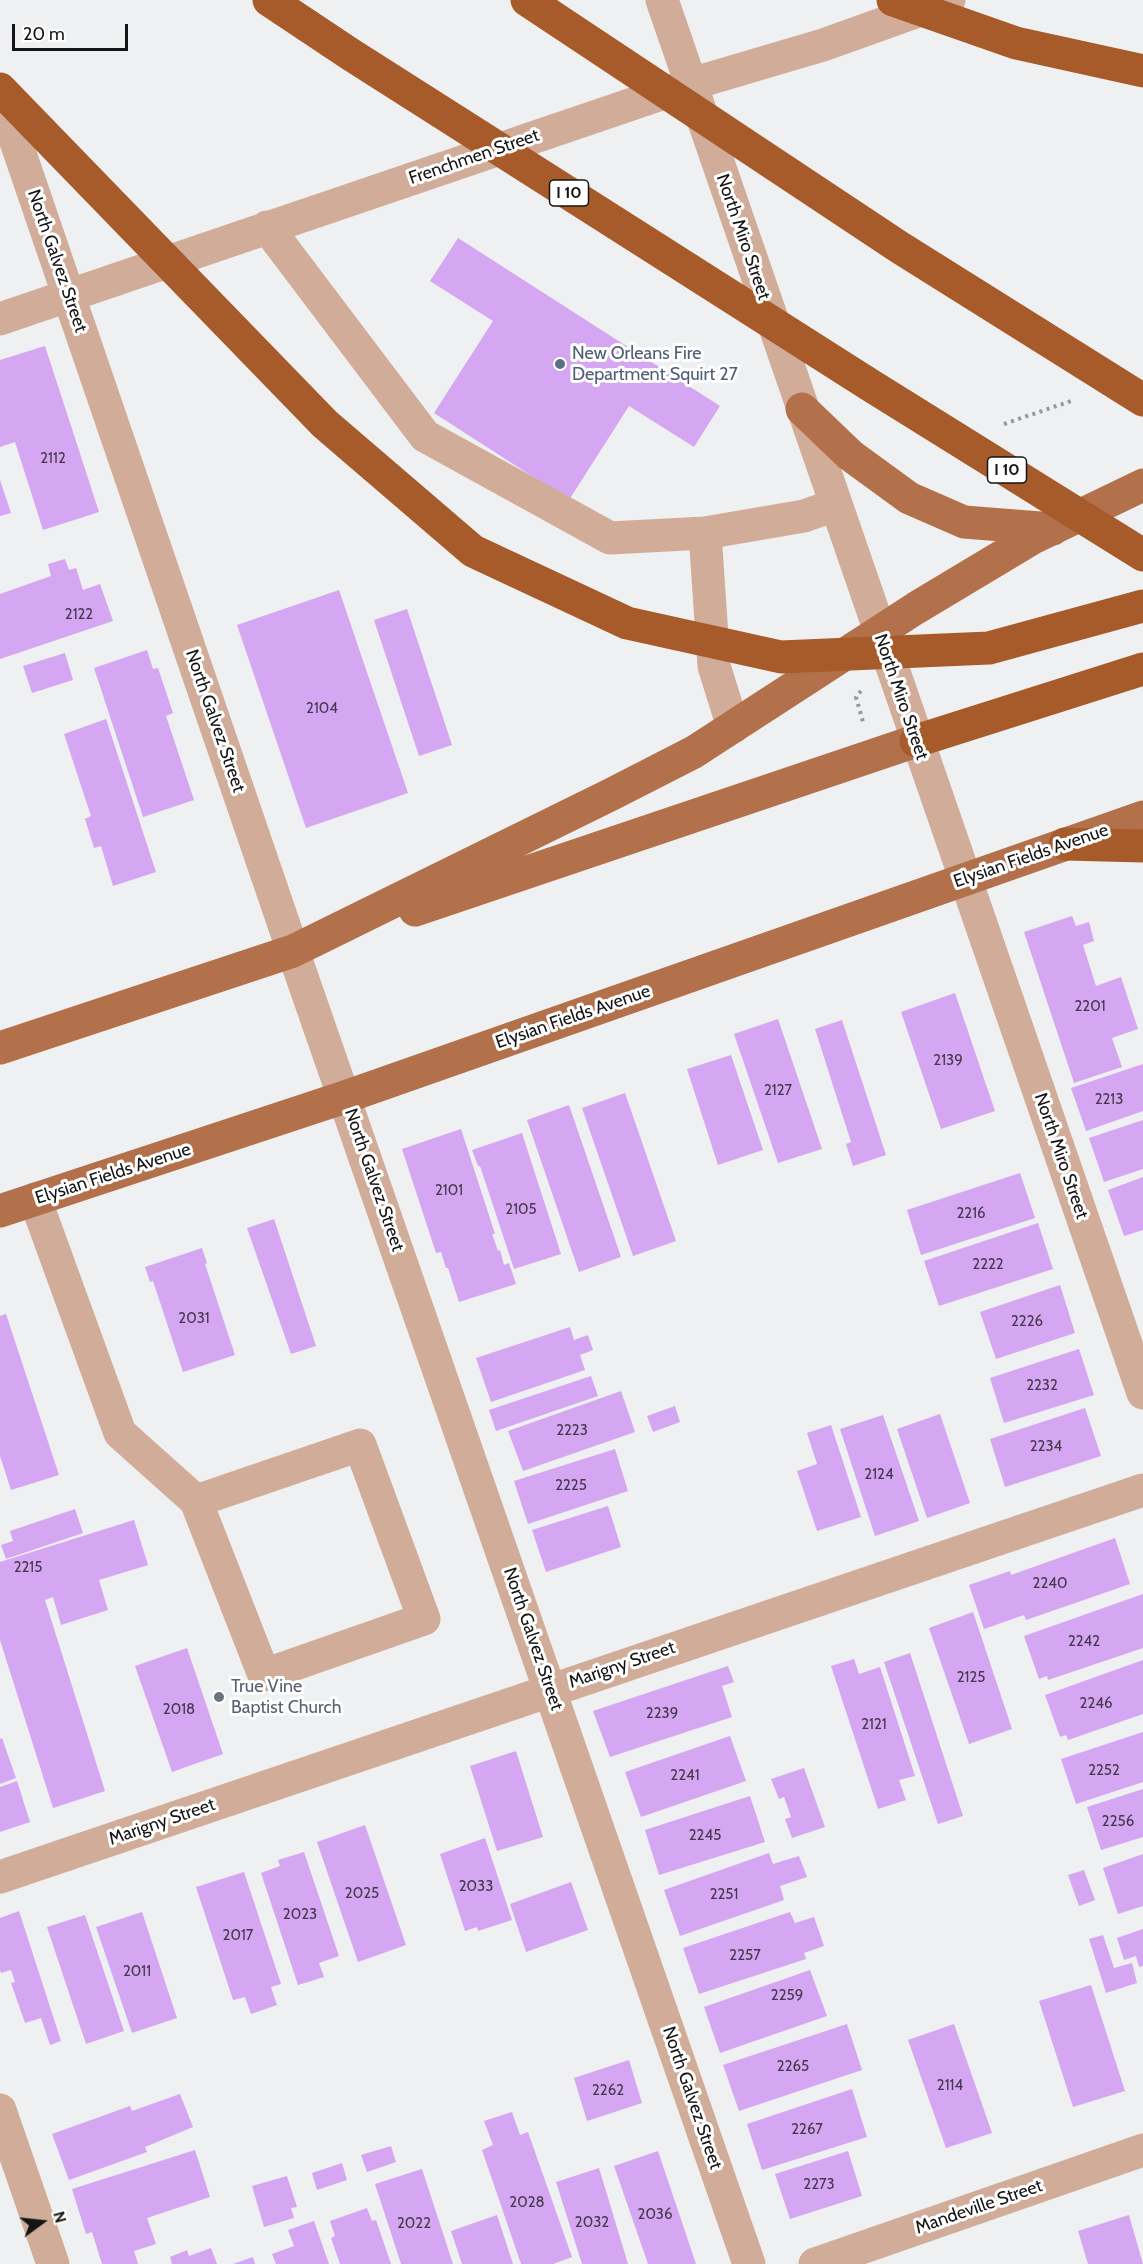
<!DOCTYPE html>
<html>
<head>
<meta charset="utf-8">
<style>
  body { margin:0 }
  #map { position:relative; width:1143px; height:2264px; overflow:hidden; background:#eff0f1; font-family:Cabin,sans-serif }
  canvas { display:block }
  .north { position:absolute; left:12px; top:2192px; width:60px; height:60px; -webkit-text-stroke:4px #fff; paint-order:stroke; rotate:75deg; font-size:16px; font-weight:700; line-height:24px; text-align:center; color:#151515 }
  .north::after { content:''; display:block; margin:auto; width:21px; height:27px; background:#151515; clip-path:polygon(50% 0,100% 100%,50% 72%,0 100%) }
  .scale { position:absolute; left:12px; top:24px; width:116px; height:27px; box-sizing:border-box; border:3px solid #151515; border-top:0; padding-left:8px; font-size:18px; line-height:21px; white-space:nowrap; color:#151515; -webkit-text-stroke:4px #fff; paint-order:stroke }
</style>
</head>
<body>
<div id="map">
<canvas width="1143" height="2264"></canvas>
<div class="north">N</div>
<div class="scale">20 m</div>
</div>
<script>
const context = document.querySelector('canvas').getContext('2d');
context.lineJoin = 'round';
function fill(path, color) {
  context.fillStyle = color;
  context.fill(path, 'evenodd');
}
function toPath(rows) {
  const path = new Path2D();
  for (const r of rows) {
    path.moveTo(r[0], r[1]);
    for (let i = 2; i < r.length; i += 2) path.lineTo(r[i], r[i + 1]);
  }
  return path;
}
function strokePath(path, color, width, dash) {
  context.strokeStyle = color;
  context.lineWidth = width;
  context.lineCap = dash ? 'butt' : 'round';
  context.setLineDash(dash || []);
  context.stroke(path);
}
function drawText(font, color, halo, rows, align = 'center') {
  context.font = font + ' Cabin,sans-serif';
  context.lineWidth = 6;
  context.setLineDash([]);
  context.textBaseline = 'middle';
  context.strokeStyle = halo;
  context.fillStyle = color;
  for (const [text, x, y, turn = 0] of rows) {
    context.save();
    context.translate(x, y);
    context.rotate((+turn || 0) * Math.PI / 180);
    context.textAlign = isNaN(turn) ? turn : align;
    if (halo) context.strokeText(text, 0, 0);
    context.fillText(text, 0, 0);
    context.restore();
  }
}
fill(toPath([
  [458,238,720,406,694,447,629,406,569,500,434,413,493,321,430,281],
  [45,346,99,512,43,530,15,442,0,447,0,360],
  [0,480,11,513,0,516],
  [65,559,69,570,76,568,83,590,100,584,113,621,0,659,0,594,51,576,48,564],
  [339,590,408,793,306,828,237,625],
  [407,609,452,745,419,756,374,620],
  [147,650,153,669,158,668,173,713,166,716,194,800,143,817,94,668],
  [65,653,73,680,32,693,23,666],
  [106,719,156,872,113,886,101,846,94,848,85,819,91,816,64,734],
  [1072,916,1076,926,1089,922,1094,941,1083,945,1096,986,1121,977,1138,1029,1112,1038,1122,1067,1074,1083,1024,932],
  [955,993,995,1111,941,1129,901,1012],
  [778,1019,822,1149,778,1163,734,1034],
  [842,1020,886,1155,853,1166,846,1144,851,1142,815,1029],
  [731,1055,763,1150,718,1165,687,1069],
  [1143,1064,1143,1111,1086,1131,1071,1088],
  [625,1093,676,1241,633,1256,582,1108],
  [569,1105,621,1257,579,1272,527,1120],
  [1143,1120,1143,1169,1104,1182,1089,1138],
  [461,1129,495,1234,492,1234,498,1251,500,1250,504,1265,509,1263,516,1284,459,1302,448,1268,446,1268,441,1252,436,1253,402,1149],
  [522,1133,561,1254,514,1269,480,1166,478,1166,472,1150],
  [1020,1173,1035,1218,921,1255,907,1210],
  [1143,1177,1143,1230,1124,1236,1108,1190],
  [274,1219,316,1346,291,1354,247,1228],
  [1038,1223,1053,1269,939,1306,924,1261],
  [202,1248,207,1263,205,1264,235,1355,183,1372,153,1281,150,1282,145,1267],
  [1060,1285,1075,1333,996,1359,980,1312],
  [6,1314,59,1475,11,1490,0,1456,0,1316],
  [570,1327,574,1340,588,1335,593,1350,580,1355,585,1370,491,1402,476,1358],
  [1079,1349,1094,1395,1004,1423,990,1378],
  [591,1376,598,1396,496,1431,489,1410],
  [621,1391,635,1432,523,1471,508,1431],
  [675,1406,680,1422,653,1432,647,1416],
  [1085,1408,1101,1456,1005,1487,990,1439],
  [940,1414,970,1503,927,1518,897,1429],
  [883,1415,919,1521,875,1536,840,1429],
  [831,1425,861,1517,817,1531,797,1471,817,1464,807,1433],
  [615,1449,628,1491,528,1524,514,1481],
  [608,1506,621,1547,546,1572,532,1530],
  [75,1509,83,1533,6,1559,1,1545,13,1541,10,1531],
  [134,1520,148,1565,99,1580,108,1610,61,1625,53,1597,45,1600,105,1791,53,1808,0,1640,0,1562],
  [1115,1538,1130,1584,1026,1620,1024,1615,984,1629,969,1585,1010,1571,1011,1575],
  [1143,1594,1143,1648,1048,1680,1047,1676,1039,1679,1024,1636],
  [973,1612,1012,1729,969,1744,929,1628],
  [187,1648,223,1754,172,1772,135,1666],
  [910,1653,963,1816,938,1824,884,1662],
  [854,1659,859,1674,880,1667,915,1776,899,1780,906,1800,878,1809,831,1666],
  [1143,1660,1143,1714,1068,1740,1066,1735,1060,1737,1045,1695],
  [728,1666,734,1682,722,1686,732,1717,610,1757,593,1711],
  [1143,1732,1143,1782,1076,1804,1061,1759],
  [730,1736,746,1781,641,1817,625,1772],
  [2,1738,16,1778,0,1784,0,1739],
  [516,1751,543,1837,497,1851,470,1766],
  [804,1768,825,1827,792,1838,785,1819,791,1817,784,1797,779,1799,771,1779],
  [17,1781,30,1822,0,1832,0,1787],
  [1143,1789,1143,1837,1101,1850,1087,1807],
  [750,1796,765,1842,659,1875,645,1830],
  [365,1825,406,1945,358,1962,317,1842],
  [485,1838,512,1920,478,1931,477,1927,465,1931,440,1854],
  [304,1852,339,1956,319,1963,324,1977,298,1985,261,1873,280,1866,278,1860],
  [769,1853,773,1864,799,1856,807,1877,780,1886,784,1900,680,1936,664,1890],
  [1143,1854,1143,1906,1118,1914,1103,1868],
  [1084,1870,1095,1900,1079,1906,1068,1875],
  [244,1872,281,1984,271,1987,277,2005,251,2014,245,1997,233,2000,196,1887],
  [571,1882,588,1930,526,1952,510,1904],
  [19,1911,61,2041,50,2045,41,2018,25,2023,11,1983,15,1982,11,1970,1,1973,0,1970,0,1918],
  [142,1912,177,2018,132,2033,96,1927],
  [790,1912,795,1923,814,1917,824,1946,804,1953,806,1959,699,1994,683,1948],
  [85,1915,124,2031,86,2044,47,1927],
  [1143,1929,1143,1966,1139,1967,1136,1956,1124,1960,1117,1938],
  [1103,1935,1114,1968,1132,1963,1137,1983,1106,1993,1089,1939],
  [810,1970,827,2016,720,2053,704,2007],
  [1091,1985,1125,2091,1073,2107,1039,2001],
  [847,2024,862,2070,739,2111,723,2065],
  [954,2024,992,2133,946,2148,908,2040],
  [629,2060,642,2103,587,2121,574,2078],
  [852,2089,867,2137,762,2170,747,2124],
  [180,2094,193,2127,145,2147,147,2152,69,2180,52,2134,130,2106,132,2111],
  [512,2112,520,2135,528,2132,572,2257,553,2264,521,2264,482,2150,493,2145,484,2121],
  [391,2146,396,2162,367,2172,361,2155],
  [195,2150,210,2197,147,2218,156,2244,134,2251,138,2264,102,2264,92,2232,86,2234,72,2189],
  [658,2151,696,2264,648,2264,614,2166],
  [848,2151,862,2196,790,2219,775,2174],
  [342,2163,347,2180,317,2190,312,2173],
  [599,2168,628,2264,582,2264,556,2182],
  [422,2169,453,2264,401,2264,375,2184],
  [287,2176,297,2207,291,2208,294,2218,264,2227,252,2186],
  [367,2208,372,2221,376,2220,391,2264,340,2264,331,2238,335,2236,330,2221],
  [497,2215,513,2264,462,2264,451,2231],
  [1129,2215,1143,2264,1088,2264,1078,2231],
  [314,2221,329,2264,276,2264,272,2254,294,2246,288,2230],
  [211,2248,217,2264,172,2264,170,2257,187,2250,189,2256],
  [253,2257,255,2264,233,2264]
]), '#d5a6f2');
strokePath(toPath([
  [1004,424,1074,400],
  [861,691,856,697,863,722]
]), '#979798', 4, [3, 4.5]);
strokePath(toPath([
  [662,0,1143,1393],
  [0,95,293,951,749,2264],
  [267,227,425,436,610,538,705,533],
  [0,319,691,84,823,45,949,0],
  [733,727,714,666,705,533,804,516,835,505],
  [35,1199,120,1433,196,1501,264,1675,424,1619,360,1445,196,1501],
  [0,1877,1143,1490],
  [0,2110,53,2264],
  [815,2264,1143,2150]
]), '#d1ac98', 33);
strokePath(toPath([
  [802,409,850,455,909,498,964,522,1053,529],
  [415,910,916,741],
  [0,1048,293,951,612,794,694,752,916,608,1031,539,1143,485],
  [0,1211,345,1097,1143,817]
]), '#b3714b', 33);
strokePath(toPath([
  [916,741,1143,669],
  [1065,844,1143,846]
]), '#a75b2b', 33);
strokePath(toPath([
  [269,0,350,54,870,385,1143,555],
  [527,0,899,247,1143,400],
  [893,0,1016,43,1143,71],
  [0,89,325,424,473,551,627,623,781,657,989,648,1143,606]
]), '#a75b2b', 33);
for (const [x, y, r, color] of [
  [560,364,6,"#5c6f8a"],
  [219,1697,6,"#6b7280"]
]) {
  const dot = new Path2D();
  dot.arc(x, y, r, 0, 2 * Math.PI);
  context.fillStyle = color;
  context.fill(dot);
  strokePath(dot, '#fff', 2);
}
drawText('15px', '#45394c', null, [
  ["2112",53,459],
  ["2122",79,615],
  ["2104",322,709],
  ["2201",1090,1007],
  ["2139",948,1061],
  ["2127",778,1091],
  ["2213",1109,1100],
  ["2101",449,1191],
  ["2105",521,1210],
  ["2216",971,1214],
  ["2222",988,1265],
  ["2031",194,1319],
  ["2226",1027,1322],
  ["2232",1042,1386],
  ["2223",572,1431],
  ["2234",1046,1447],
  ["2124",879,1475],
  ["2225",571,1486],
  ["2215",28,1568],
  ["2240",1050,1584],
  ["2242",1084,1642],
  ["2125",971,1678],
  ["2246",1096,1704],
  ["2018",179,1710],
  ["2239",662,1714],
  ["2121",874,1725],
  ["2252",1104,1771],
  ["2241",685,1776],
  ["2256",1118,1822],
  ["2245",705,1836],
  ["2033",476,1887],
  ["2025",362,1894],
  ["2251",724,1895],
  ["2023",300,1915],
  ["2017",238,1936],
  ["2257",745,1956],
  ["2011",137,1972],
  ["2259",787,1996],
  ["2265",793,2067],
  ["2114",950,2086],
  ["2262",608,2091],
  ["2267",807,2130],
  ["2273",819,2185],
  ["2028",527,2203],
  ["2036",655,2215],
  ["2032",592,2223],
  ["2022",414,2224]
]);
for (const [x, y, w] of [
  [569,193,39],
  [1007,470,39]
]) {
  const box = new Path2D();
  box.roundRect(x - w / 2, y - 13, w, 26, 4.5);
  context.fillStyle = '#fff';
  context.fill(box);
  strokePath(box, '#151515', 1.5);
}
drawText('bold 16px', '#151515', null, [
  ["I 10",569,193],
  ["I 10",1007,470]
]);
drawText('18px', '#151515', '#fff', [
  ["Frenchmen Street",474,157,-19],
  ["North Miro Street",743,237,71],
  ["North Galvez Street",57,261,71],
  ["North Miro Street",901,697,71],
  ["North Galvez Street",215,721,71],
  ["Elysian Fields Avenue",1031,856,-19],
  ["Elysian Fields Avenue",573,1017,-19],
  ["North Miro Street",1061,1156,71],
  ["Elysian Fields Avenue",113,1174,-18],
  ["North Galvez Street",374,1180,71],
  ["North Galvez Street",533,1639,71],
  ["Marigny Street",622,1665,-19],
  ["Marigny Street",162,1822,-19],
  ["North Galvez Street",692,2098,71],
  ["Mandeville Street",979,2207,-19]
]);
drawText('18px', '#4e5e75', '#fff', [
  ["New Orleans Fire",572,354],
  ["Department Squirt 27",572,375]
], 'left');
drawText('18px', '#5b616d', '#fff', [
  ["True Vine",231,1687],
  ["Baptist Church",231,1708]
], 'left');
</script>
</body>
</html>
